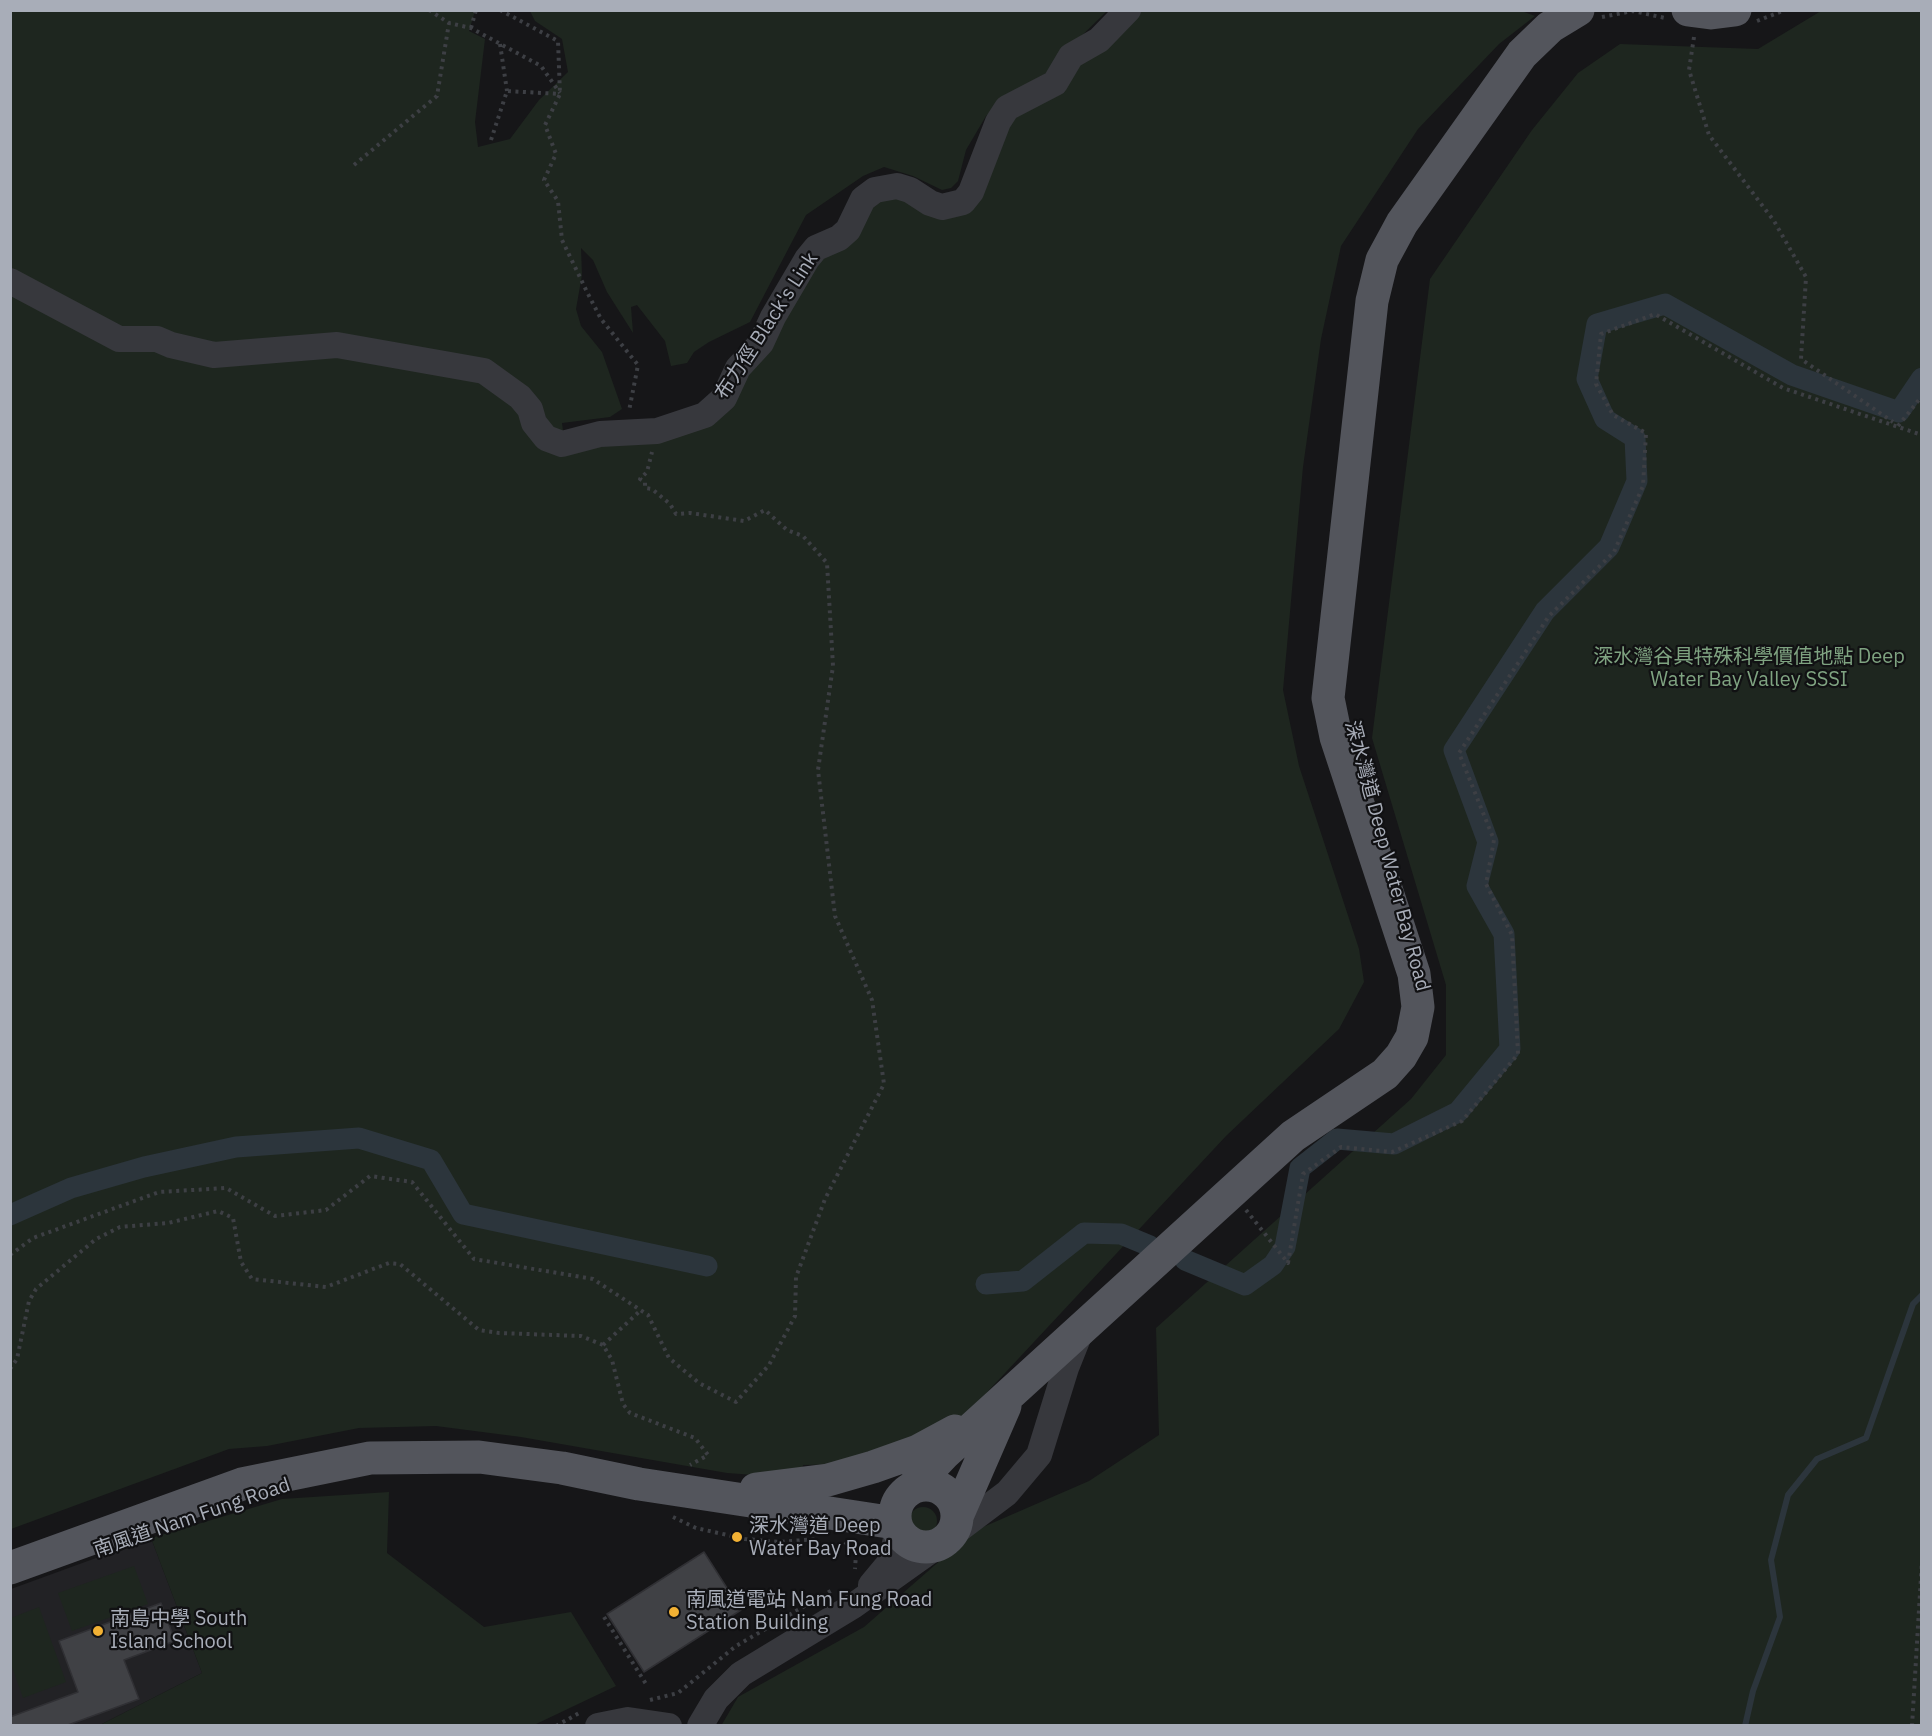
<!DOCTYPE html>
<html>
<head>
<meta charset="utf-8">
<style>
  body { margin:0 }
  #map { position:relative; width:1932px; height:1736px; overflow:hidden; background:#161618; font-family:"IBM Plex Sans",sans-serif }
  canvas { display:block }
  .frame { position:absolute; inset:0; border:12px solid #a8adb8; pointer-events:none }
</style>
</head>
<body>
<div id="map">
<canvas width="1932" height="1736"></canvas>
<div class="frame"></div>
</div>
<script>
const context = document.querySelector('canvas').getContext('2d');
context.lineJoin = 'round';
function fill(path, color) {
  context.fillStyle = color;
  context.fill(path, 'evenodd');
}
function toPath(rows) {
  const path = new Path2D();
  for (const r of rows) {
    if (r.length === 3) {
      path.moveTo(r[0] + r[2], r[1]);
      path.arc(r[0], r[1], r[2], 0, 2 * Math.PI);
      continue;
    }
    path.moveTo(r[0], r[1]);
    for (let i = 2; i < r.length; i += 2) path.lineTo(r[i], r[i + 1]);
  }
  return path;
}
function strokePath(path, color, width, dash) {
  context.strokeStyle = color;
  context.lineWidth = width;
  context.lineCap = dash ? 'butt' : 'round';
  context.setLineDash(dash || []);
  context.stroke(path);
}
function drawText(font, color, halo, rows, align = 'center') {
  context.font = font + ' "IBM Plex Sans","Noto Sans TC",sans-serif';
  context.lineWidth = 4.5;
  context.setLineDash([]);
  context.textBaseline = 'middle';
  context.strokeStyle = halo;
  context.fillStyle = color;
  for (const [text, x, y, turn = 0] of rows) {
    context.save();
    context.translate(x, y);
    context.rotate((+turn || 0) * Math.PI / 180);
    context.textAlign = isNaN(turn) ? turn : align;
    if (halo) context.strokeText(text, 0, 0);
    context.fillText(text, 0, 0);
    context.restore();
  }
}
fill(toPath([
  [151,1538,202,1673,100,1725,11,1726,11,1589]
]), '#222225');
fill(toPath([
  [1519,10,1535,16,1499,44,1418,129,1341,246,1321,339,1303,467,1283,690,1299,766,1359,949,1364,982,1339,1029,1226,1136,964,1417,851,1464,803,1465,802,1470,768,1476,727,1473,521,1437,436,1426,359,1428,267,1446,229,1449,11,1529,11,11,475,11,469,31,485,39,475,122,478,147,510,139,539,100,568,72,562,39,535,21,530,11,1107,11,1067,50,1055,68,1019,89,986,116,966,150,958,181,951,188,942,190,913,176,884,167,863,176,806,215,750,322,709,342,694,352,687,363,671,366,665,341,637,305,631,307,633,333,607,292,593,260,581,248,582,275,576,309,581,326,602,352,622,409,610,417,562,423,565,446,709,416,810,261,877,194,944,210,999,132,1134,11],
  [1821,11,1921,11,1921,1725,721,1726,738,1697,864,1627,974,1531,1089,1481,1159,1435,1156,1328,1411,1099,1446,1055,1446,985,1372,738,1430,279,1532,130,1578,73,1620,44,1758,49],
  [389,1492,387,1553,484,1627,571,1612,616,1686,534,1725,100,1725,202,1673,151,1538,282,1499],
  [923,1521,14],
  [134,1566,148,1604,72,1631,58,1593],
  [39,1607,66,1682,23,1698,11,1664,11,1618]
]), '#1e261f');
strokePath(toPath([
  [1745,1726,1753,1691,1780,1617,1771,1560,1788,1495,1817,1459,1866,1438,1913,1304,1922,1295]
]), '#2c353c', 6);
strokePath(toPath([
  [10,1215,71,1188,144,1167,236,1147,359,1138,431,1160,463,1214,707,1266],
  [1185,1260,1245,1285,1273,1265,1285,1247,1300,1168,1337,1139,1394,1144,1458,1112,1510,1049,1504,934,1477,886,1488,842,1454,750,1545,611,1609,547,1637,481,1635,438,1605,419,1587,379,1597,324,1665,304,1792,375,1899,412,1922,378],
  [986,1284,1023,1281,1084,1233,1121,1234,1150,1246]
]), '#2c353c', 21);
const building = toPath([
  [704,1552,741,1610,644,1672,607,1614,704,1552],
  [161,1603,175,1641,124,1660,139,1699,68,1725,10,1725,10,1717,78,1692,59,1641,161,1603]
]);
fill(building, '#404145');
strokePath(building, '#303034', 1.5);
strokePath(toPath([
  [429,10,449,23,471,28,541,66,560,93],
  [500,10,558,41,560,94,545,125,556,154,544,180,558,201,562,240,587,292,601,319,638,365,629,411],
  [1602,17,1633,11,1665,18],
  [1757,21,1785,10],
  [471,28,476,10],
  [1694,37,1689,70,1709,135,1774,221,1806,277,1801,359,1893,422],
  [500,44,507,91],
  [491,140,507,91,560,94],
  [354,165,437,96,449,23],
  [1898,426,1922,396],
  [1246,1210,1288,1263,1303,1174,1341,1147,1392,1152,1462,1121,1518,1054,1512,935,1486,884,1494,840,1459,753,1549,616,1614,552,1643,486,1646,433,1613,415,1596,384,1601,334,1655,314,1783,388,1922,435],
  [10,1255,33,1238,159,1192,226,1188,275,1216,326,1210,370,1176,412,1182,474,1259,593,1279,648,1315,669,1358,699,1383,736,1402,769,1365,795,1316,796,1277,825,1199,884,1084,872,1000,835,916,818,770,833,666,827,563,803,536,787,530,765,510,744,521,690,513,676,514,670,504,652,489,645,488,645,482,640,479,647,472,652,452],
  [603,1345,640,1311],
  [10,1369,17,1359,29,1301,36,1289,96,1239,120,1227,168,1223,218,1211,233,1218,241,1262,252,1279,326,1287,389,1263,400,1264,479,1330,499,1333,581,1336,603,1345,612,1360,623,1404,630,1413,695,1438,708,1455,690,1465],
  [673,1517,696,1528,745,1539,779,1542,817,1539],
  [845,1542,856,1554,855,1569],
  [604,1617,646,1684],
  [650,1700,678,1693,736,1646,834,1589],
  [556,1726,581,1712],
  [1912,1726,1922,1560]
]), '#3d3f44', 4, [3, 4.5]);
strokePath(toPath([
  [10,281,119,339,157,339,171,345,214,355,337,345,484,371,520,397,530,409,534,423,546,438,562,444,600,434,657,431,705,415,724,398,738,368,761,343,773,317,807,259,816,248,839,238,848,230,863,199,875,190,897,186,910,190,930,203,942,207,963,202,971,192,998,122,1007,108,1055,83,1071,56,1099,40,1128,10],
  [950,1536,1007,1493,1039,1455,1066,1368,1080,1333],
  [871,1585,891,1561,898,1530],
  [598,1726,628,1720,669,1726],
  [700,1726,716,1699,741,1674,853,1606,940,1544]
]), '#37383d', 26);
strokePath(toPath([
  [1688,10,1711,13,1735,10],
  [926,1516,31],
  [912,1488,945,1453,1293,1136,1385,1074,1401,1056,1412,1037,1418,1007,1414,974,1336,737,1328,698,1372,301,1382,260,1402,223,1522,54,1550,27,1578,10],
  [756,1489,828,1480,873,1467,918,1451,955,1431],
  [958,1514,1005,1406],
  [10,1568,242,1484,370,1458,479,1457,562,1468,639,1484,895,1523]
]), '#53555c', 33);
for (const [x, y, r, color] of [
  [737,1537,6,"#f2b134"],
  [674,1612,6,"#f2b134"],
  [98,1631,6,"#f2b134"]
]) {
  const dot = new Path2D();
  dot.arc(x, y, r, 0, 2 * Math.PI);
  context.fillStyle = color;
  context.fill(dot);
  strokePath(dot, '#111113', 2);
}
drawText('20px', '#a8adb8', '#111113', [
  ["布力徑 Black's Link",767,326,-57],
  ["深水灣道 Deep Water Bay Road",1387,856,75],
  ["南風道 Nam Fung Road",192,1518,-19]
]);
drawText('20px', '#7fa381', '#111113', [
  ["深水灣谷具特殊科學價值地點 Deep",1749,657],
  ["Water Bay Valley SSSI",1749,680]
]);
drawText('20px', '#a8adb8', '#111113', [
  ["深水灣道 Deep",749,1526],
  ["Water Bay Road",749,1549],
  ["南風道電站 Nam Fung Road",686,1600],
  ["Station Building",686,1623],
  ["南島中學 South",110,1619],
  ["Island School",110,1642]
], 'left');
</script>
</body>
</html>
